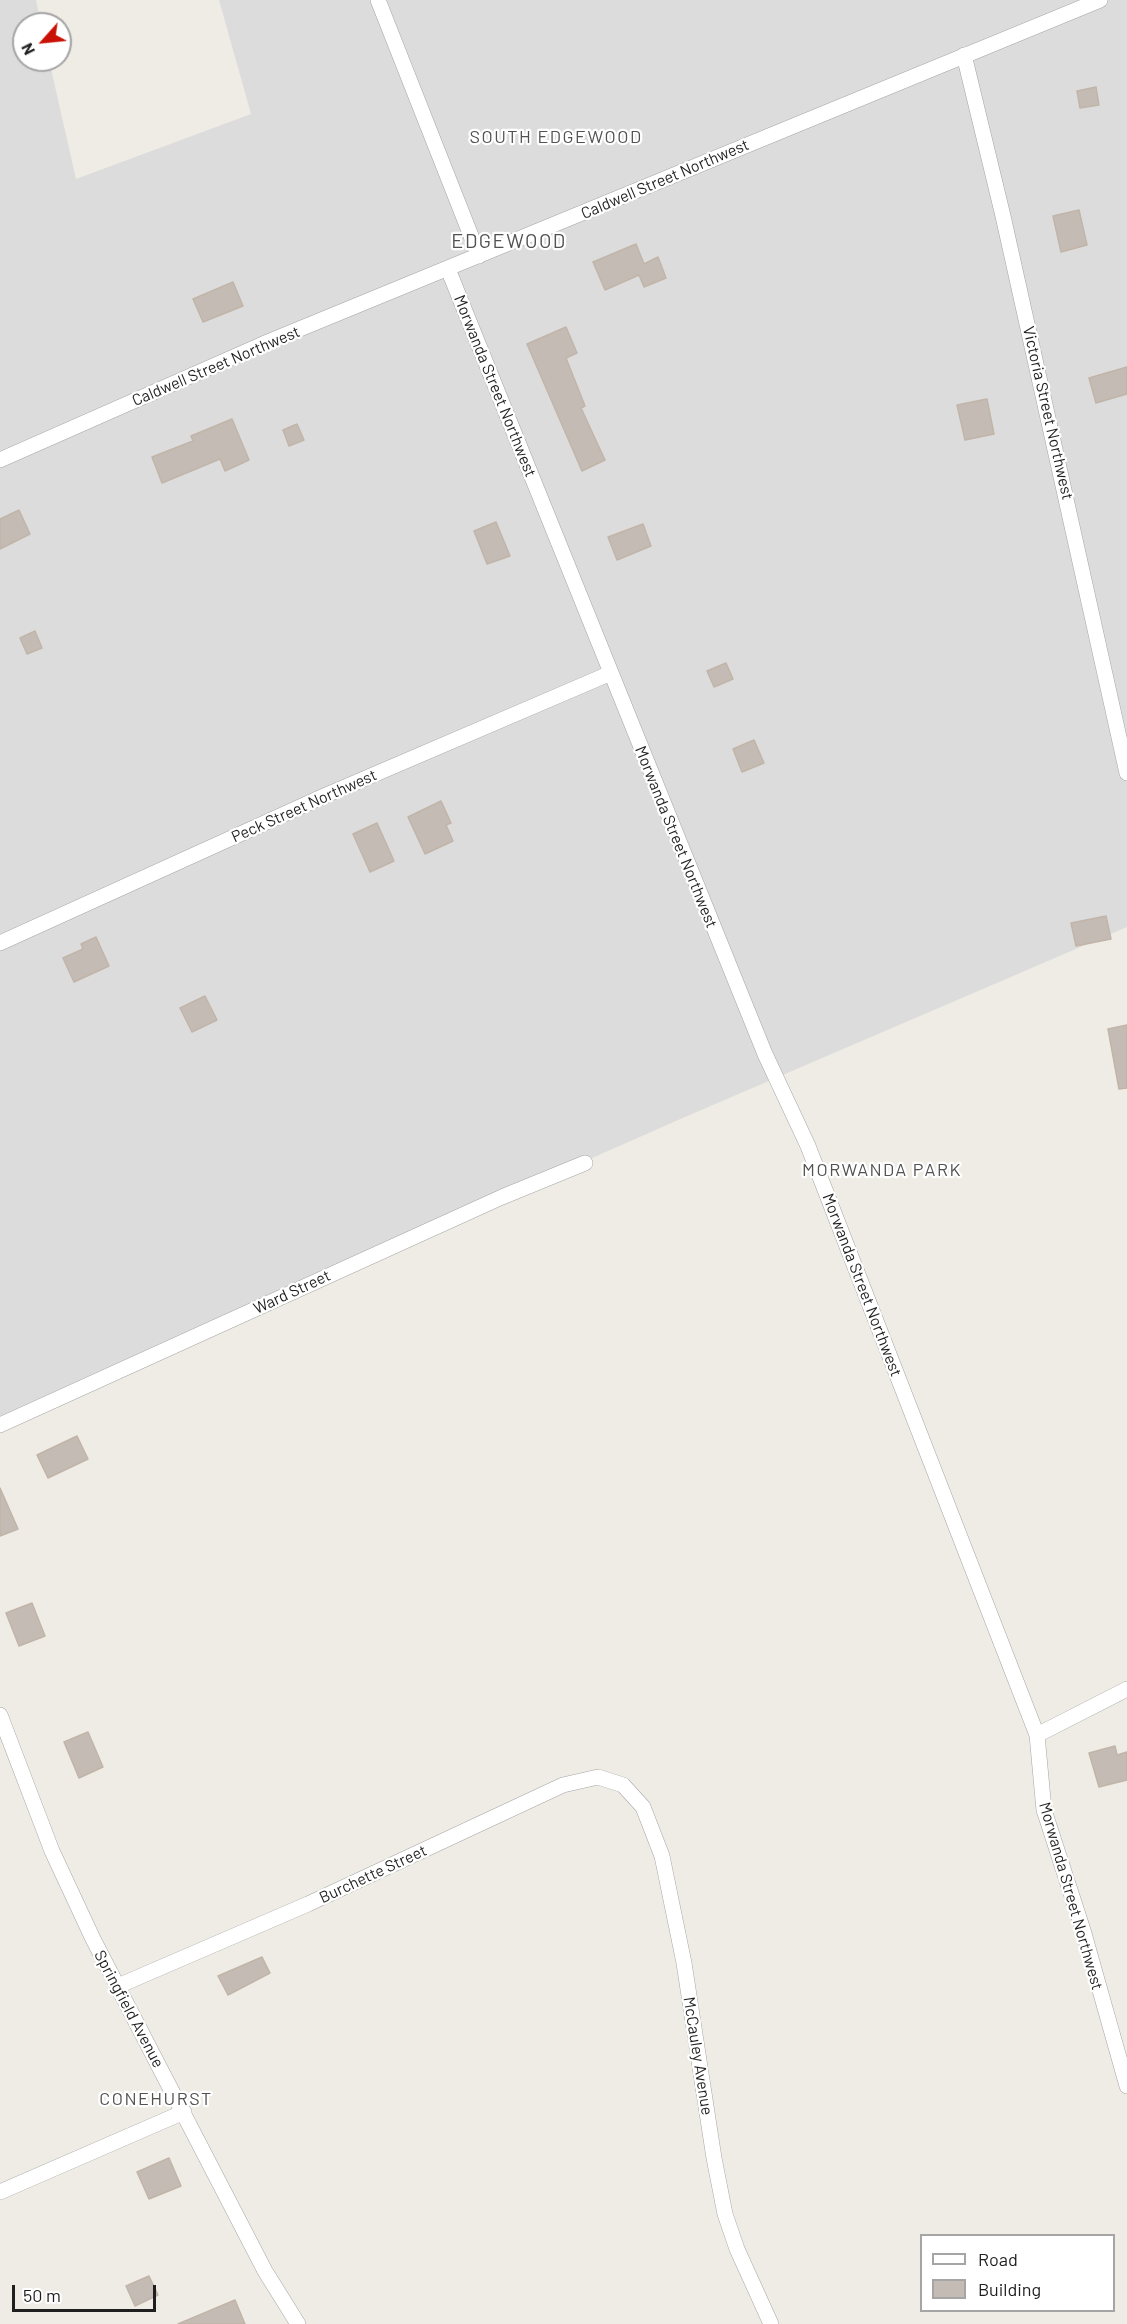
<!DOCTYPE html>
<html>
<head>
<meta charset="utf-8">
<style>
  body { margin:0 }
  #map { position:relative; width:1127px; height:2324px; overflow:hidden; background:#efece5; font-family:Barlow,sans-serif }
  canvas { display:block }
  .legend { position:absolute; left:920px; top:2234px; width:195px; height:78px; box-sizing:border-box; background:#fff; border:2px solid #a5a5a5; margin:0; padding:8px 10px; list-style:none; font-size:18px; color:#1f1f1f }
  .legend li { display:flex; align-items:center; gap:12px; height:30px }
  .legend b { width:30px; border:2px solid #a5a5a5 }
  .north { position:absolute; left:12px; top:12px; width:60px; height:60px; box-sizing:border-box; background:#fff; border:2px solid #a5a5a5; border-radius:50%; rotate:243deg; font-size:16px; font-weight:700; line-height:24px; text-align:center; color:#1f1f1f }
  .north::after { content:''; display:block; margin:auto; width:21px; height:27px; background:#c91105; clip-path:polygon(50% 0,100% 100%,50% 72%,0 100%) }
  .scale { position:absolute; left:12px; top:2285px; width:144px; height:27px; box-sizing:border-box; border:3px solid #1f1f1f; border-top:0; padding-left:8px; font-size:18px; line-height:21px; white-space:nowrap; color:#1f1f1f; -webkit-text-stroke:4px #fff; paint-order:stroke }
</style>
</head>
<body>
<div id="map">
<canvas width="1127" height="2324"></canvas>
<ul class="legend">
<li><b style="height:8px;background:#fff"></b>Road</li>
<li><b style="height:16px;background:#c4bcb4"></b>Building</li>
</ul>
<div class="north">N</div>
<div class="scale">50 m</div>
</div>
<script>
const context = document.querySelector('canvas').getContext('2d');
context.lineJoin = 'round';
function fill(path, color) {
  context.fillStyle = color;
  context.fill(path, 'evenodd');
}
function toPath(rows) {
  const path = new Path2D();
  for (const r of rows) {
    path.moveTo(r[0], r[1]);
    for (let i = 2; i < r.length; i += 2) path.lineTo(r[i], r[i + 1]);
  }
  return path;
}
function strokePath(path, color, width, dash) {
  context.strokeStyle = color;
  context.lineWidth = width;
  context.lineCap = dash ? 'butt' : 'round';
  context.setLineDash(dash || []);
  context.stroke(path);
}
function drawText(font, color, halo, rows, align = 'center') {
  context.font = font + ' Barlow,sans-serif';
  context.lineWidth = 4.5;
  context.setLineDash([]);
  context.textBaseline = 'middle';
  context.strokeStyle = halo;
  context.fillStyle = color;
  for (const [text, x, y, turn = 0] of rows) {
    context.save();
    context.translate(x, y);
    context.rotate((+turn || 0) * Math.PI / 180);
    context.textAlign = isNaN(turn) ? turn : align;
    if (halo) context.strokeText(text, 0, 0);
    context.fillText(text, 0, 0);
    context.restore();
  }
}
fill(toPath([
  [0,0,36,0,41,24,24,24,24,60,49,60,76,179,251,114,219,0,1127,0,1127,927,685,1117,0,1419]
]), '#dddcdc');
const building = toPath([
  [1096,87,1099,105,1080,108,1077,91,1096,87],
  [1079,210,1087,245,1061,252,1053,216,1079,210],
  [636,244,644,264,658,257,666,278,644,287,639,275,605,290,593,262,636,244],
  [233,282,243,306,203,322,193,299,233,282],
  [566,327,577,353,566,358,585,406,581,408,605,460,582,471,527,344,566,327],
  [1127,367,1127,394,1096,403,1089,378,1127,367],
  [987,399,994,434,965,440,957,405,987,399],
  [232,419,249,460,225,471,220,459,162,483,152,457,193,441,191,436,232,419],
  [297,424,304,440,289,446,283,430,297,424],
  [19,510,30,534,0,549,0,519,19,510],
  [496,522,510,556,487,564,474,531,496,522],
  [643,524,651,546,617,560,608,537,643,524],
  [35,631,42,648,27,654,20,638,35,631],
  [726,663,733,679,714,687,707,671,726,663],
  [754,740,764,763,742,772,733,749,754,740],
  [441,801,451,823,446,825,453,841,425,854,408,817,441,801],
  [377,823,394,861,370,872,353,834,377,823],
  [1106,916,1111,939,1076,946,1071,923,1106,916],
  [96,937,109,966,74,982,63,958,83,949,81,944,96,937],
  [205,996,217,1020,192,1032,180,1008,205,996],
  [1127,1025,1127,1088,1119,1089,1108,1029,1127,1025],
  [77,1436,88,1459,48,1478,37,1455,77,1436],
  [0,1488,18,1529,0,1536,0,1488],
  [32,1603,45,1636,19,1646,6,1613,32,1603],
  [88,1732,103,1767,79,1778,64,1742,88,1732],
  [1115,1746,1117,1755,1127,1752,1127,1780,1099,1787,1089,1753,1115,1746],
  [262,1957,270,1973,228,1995,218,1976,262,1957],
  [169,2158,181,2186,149,2199,137,2172,169,2158],
  [149,2276,158,2295,135,2306,126,2286,149,2276],
  [235,2300,245,2324,178,2324,235,2300]
]);
fill(building, '#c4bcb4');
strokePath(building, '#c1b4a8', 1.5);
const street = toPath([
  [378,0,479,256],
  [964,55,1003,216,1127,773],
  [448,269,765,1054,808,1146,1037,1735,1044,1810,1083,1930,1127,2086],
  [0,460,263,344,1100,0],
  [0,943,324,796,611,673],
  [0,1425,502,1197,585,1163],
  [0,1715,52,1851,93,1939,265,2271,298,2324],
  [1037,1735,1127,1689],
  [118,1986,308,1904,563,1785,598,1777,623,1785,643,1807,662,1856,684,1963,714,2158,725,2214,737,2249,771,2324],
  [0,2192,184,2112]
]);
strokePath(street, '#a6a6a6', 16);
strokePath(street, '#fff', 15);
drawText('16px', '#1f1f1f', '#fff', [
  ["Caldwell Street Northwest",665,179,-23],
  ["Caldwell Street Northwest",216,366,-23],
  ["Morwanda Street Northwest",495,386,68],
  ["Victoria Street Northwest",1048,413,77],
  ["Peck Street Northwest",304,806,-24],
  ["Morwanda Street Northwest",676,837,68],
  ["Morwanda Street Northwest",862,1285,69],
  ["Ward Street",292,1292,-25],
  ["Burchette Street",373,1874,-25],
  ["Morwanda Street Northwest",1071,1896,74],
  ["Springfield Avenue",129,2009,62],
  ["McCauley Avenue",698,2056,81]
]);
context.letterSpacing = '1.5px';
drawText('18px', '#525252', '#fff', [
  ["SOUTH EDGEWOOD",556,137],
  ["MORWANDA PARK",882,1170],
  ["CONEHURST",156,2099]
]);
context.letterSpacing = '0px';
context.letterSpacing = '1.5px';
drawText('20px', '#525252', '#fff', [
  ["EDGEWOOD",509,241]
]);
context.letterSpacing = '0px';
</script>
</body>
</html>
